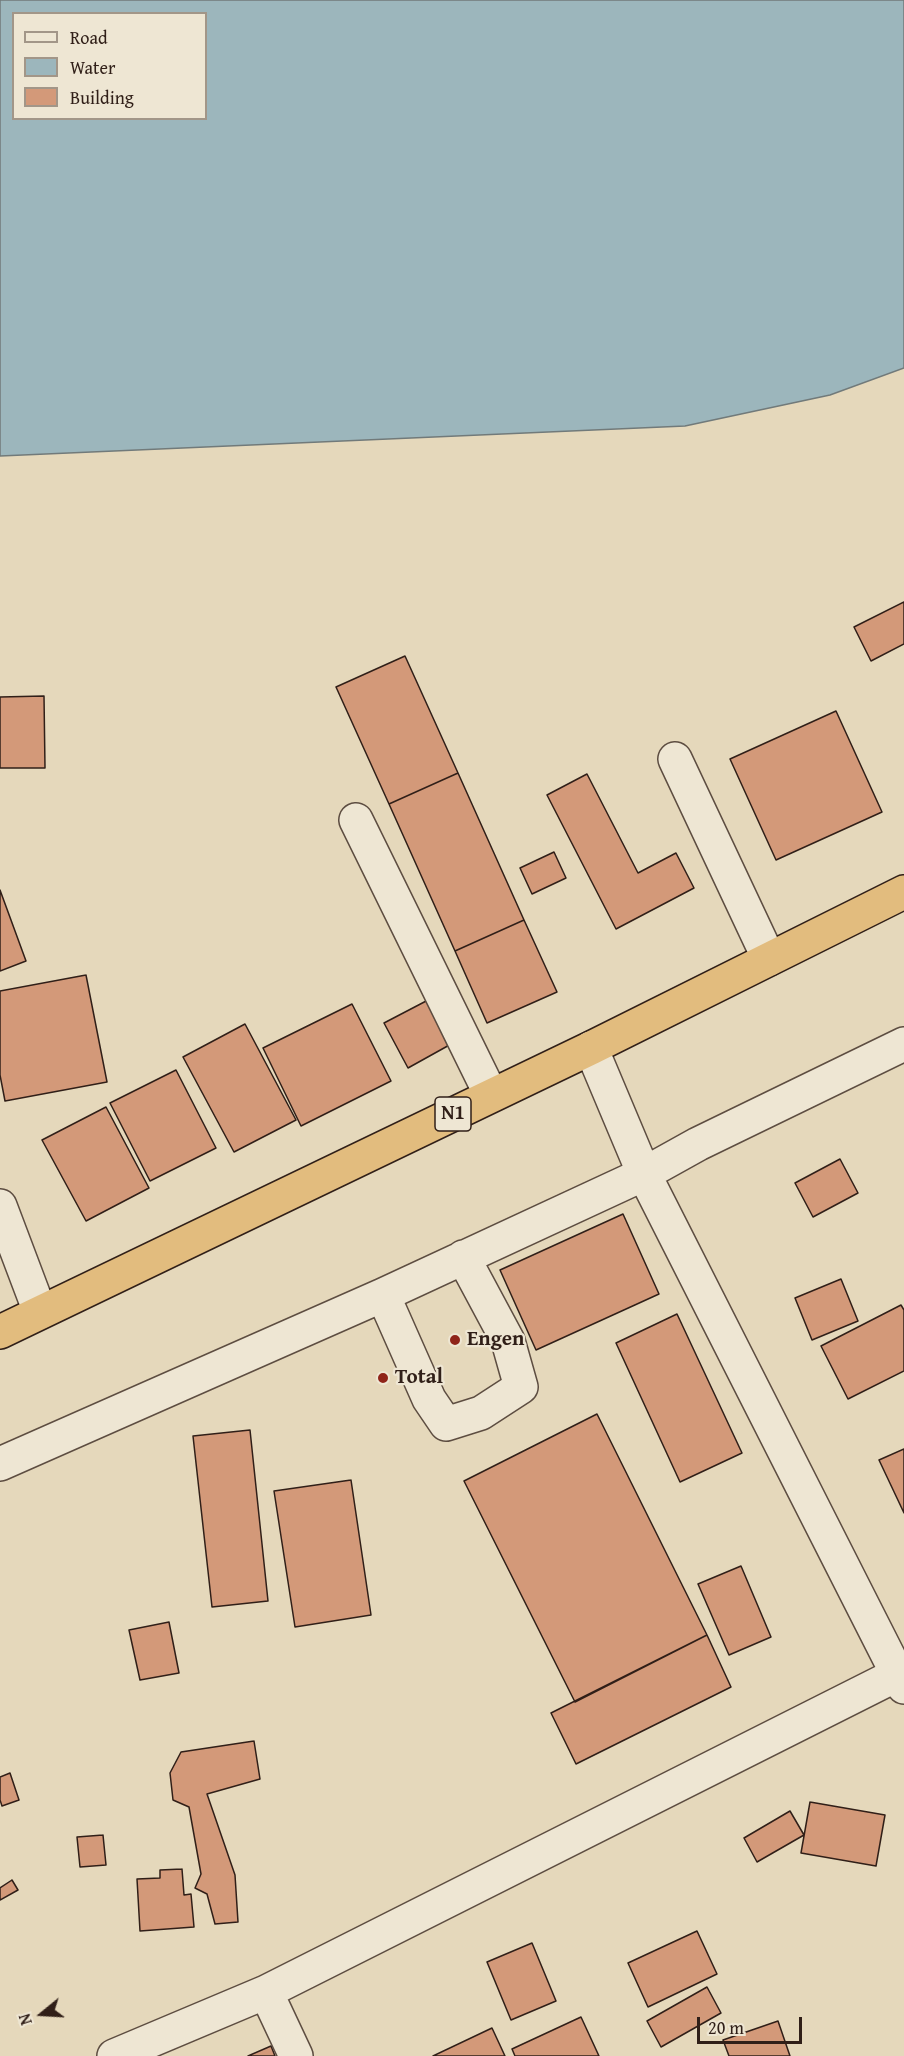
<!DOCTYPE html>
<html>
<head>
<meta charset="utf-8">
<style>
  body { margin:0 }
  #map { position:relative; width:904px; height:2056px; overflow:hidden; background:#e5d8bb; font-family:"Gentium Book Plus",serif }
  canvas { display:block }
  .legend { position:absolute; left:12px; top:12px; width:195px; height:108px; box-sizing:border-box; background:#eee6d3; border:2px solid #a29688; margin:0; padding:8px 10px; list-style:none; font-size:18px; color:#301f18 }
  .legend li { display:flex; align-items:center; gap:12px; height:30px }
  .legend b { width:30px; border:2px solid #a29688 }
  .north { position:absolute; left:12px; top:1984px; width:60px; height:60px; -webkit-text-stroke:4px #eee6d3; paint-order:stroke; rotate:252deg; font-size:16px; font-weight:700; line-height:24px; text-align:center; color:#301f18 }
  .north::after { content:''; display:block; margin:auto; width:21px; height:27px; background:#301f18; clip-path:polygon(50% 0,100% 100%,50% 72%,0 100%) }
  .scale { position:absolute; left:697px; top:2017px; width:105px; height:27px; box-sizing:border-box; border:3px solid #301f18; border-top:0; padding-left:8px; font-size:18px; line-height:21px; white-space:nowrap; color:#301f18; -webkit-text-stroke:4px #eee6d3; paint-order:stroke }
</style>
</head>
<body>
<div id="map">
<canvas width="904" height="2056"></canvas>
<ul class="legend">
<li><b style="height:8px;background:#eee6d3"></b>Road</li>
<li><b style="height:16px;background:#9cb6bc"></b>Water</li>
<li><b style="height:16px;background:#d39979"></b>Building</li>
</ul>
<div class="north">N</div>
<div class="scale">20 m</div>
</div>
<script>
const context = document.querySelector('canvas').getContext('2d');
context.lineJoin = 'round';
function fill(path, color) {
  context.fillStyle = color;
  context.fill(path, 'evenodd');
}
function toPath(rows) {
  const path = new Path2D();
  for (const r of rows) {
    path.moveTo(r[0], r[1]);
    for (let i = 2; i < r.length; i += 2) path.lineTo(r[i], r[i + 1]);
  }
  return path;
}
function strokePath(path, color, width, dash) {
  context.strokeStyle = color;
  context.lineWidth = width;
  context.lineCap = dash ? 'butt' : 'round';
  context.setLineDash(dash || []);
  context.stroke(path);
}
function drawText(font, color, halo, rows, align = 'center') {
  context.font = font + ' "Gentium Book Plus",serif';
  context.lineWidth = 4.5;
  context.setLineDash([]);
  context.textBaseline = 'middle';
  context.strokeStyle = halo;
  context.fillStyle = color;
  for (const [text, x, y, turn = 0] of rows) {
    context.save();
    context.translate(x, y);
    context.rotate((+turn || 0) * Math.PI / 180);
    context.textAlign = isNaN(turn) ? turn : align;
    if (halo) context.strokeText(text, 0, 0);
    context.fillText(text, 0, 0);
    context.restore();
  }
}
const water = toPath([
  [0,0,904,0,904,368,830,395,685,426,0,456,0,0],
  [14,14,206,14,206,118,14,118,14,14]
]);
fill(water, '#9cb6bc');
strokePath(water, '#717a7a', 1.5);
const building = toPath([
  [904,602,904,644,871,661,854,627,904,602],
  [405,656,458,773,389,804,336,687,405,656],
  [44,696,45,768,0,768,0,697,44,696],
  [836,711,882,812,776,860,730,759,836,711],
  [458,773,524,920,455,951,389,804,458,773],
  [587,774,638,873,676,853,694,888,616,929,547,795,587,774],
  [554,852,566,878,532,894,520,868,554,852],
  [0,890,26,961,0,971,0,890],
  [524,920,557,992,487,1023,455,951,524,920],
  [86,975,107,1082,5,1101,0,1075,0,991,86,975],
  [430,999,453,1043,408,1068,384,1023,430,999],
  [352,1004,391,1081,301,1126,263,1048,352,1004],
  [245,1024,296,1120,234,1152,183,1057,245,1024],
  [176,1070,216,1148,150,1181,110,1103,176,1070],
  [106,1107,149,1188,86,1221,42,1140,106,1107],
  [840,1159,858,1193,813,1217,795,1183,840,1159],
  [623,1214,659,1294,536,1350,500,1270,623,1214],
  [841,1279,858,1321,812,1340,795,1298,841,1279],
  [901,1305,904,1310,904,1371,848,1399,821,1346,901,1305],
  [677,1314,742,1453,680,1482,616,1343,677,1314],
  [597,1414,707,1635,575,1702,464,1481,597,1414],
  [250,1430,268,1601,212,1607,193,1436,250,1430],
  [904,1449,904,1513,879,1460,904,1449],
  [351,1480,371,1615,295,1627,274,1491,351,1480],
  [741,1566,771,1637,729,1655,698,1584,741,1566],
  [169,1622,179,1673,140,1680,129,1630,169,1622],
  [707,1635,731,1687,576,1764,551,1713,707,1635],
  [254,1741,260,1779,207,1794,235,1875,238,1922,215,1924,207,1894,195,1888,201,1874,189,1807,173,1800,170,1773,181,1752,254,1741],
  [10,1773,19,1800,2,1806,0,1800,0,1777,10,1773],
  [810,1802,885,1815,876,1866,801,1853,810,1802],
  [790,1811,804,1835,757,1862,744,1838,790,1811],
  [103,1835,106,1865,80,1867,77,1837,103,1835],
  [182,1869,184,1895,191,1894,194,1927,140,1931,137,1879,160,1878,160,1870,182,1869],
  [12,1880,18,1890,0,1900,0,1888,12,1880],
  [697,1931,717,1974,648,2007,628,1963,697,1931],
  [532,1943,556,2001,511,2020,487,1962,532,1943],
  [707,1987,721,2013,661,2047,647,2021,707,1987],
  [581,2017,599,2056,515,2056,512,2049,581,2017],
  [778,2021,790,2056,729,2056,723,2040,778,2021],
  [492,2028,505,2056,433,2056,492,2028],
  [271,2046,275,2056,248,2056,271,2046]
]);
fill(building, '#d39979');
strokePath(building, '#301f18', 1.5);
const minor = toPath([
  [675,759,769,959],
  [356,820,491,1095],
  [591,1048,644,1174,904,1687],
  [0,1206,40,1312],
  [383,1295,429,1399,446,1424,481,1413,521,1387,508,1341,463,1257],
  [0,1464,383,1295,644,1174,698,1144,904,1044],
  [266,1992,296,2056],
  [114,2056,266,1992,904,1671]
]);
const highway = toPath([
  [0,1332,591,1048,904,892]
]);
strokePath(minor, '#5d4d41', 36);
strokePath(highway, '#301f18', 36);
strokePath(minor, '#eee6d3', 33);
strokePath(highway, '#e2bc7e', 33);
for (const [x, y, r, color] of [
  [455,1340,6,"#8f2418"],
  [383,1378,6,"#8f2418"]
]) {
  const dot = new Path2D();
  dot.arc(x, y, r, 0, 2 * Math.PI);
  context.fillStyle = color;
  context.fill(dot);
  strokePath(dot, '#eee6d3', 2);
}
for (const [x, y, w] of [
  [453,1114,36]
]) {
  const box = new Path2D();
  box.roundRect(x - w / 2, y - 17, w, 34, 4.5);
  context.fillStyle = '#eee6d3';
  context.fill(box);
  strokePath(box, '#301f18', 1.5);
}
drawText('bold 20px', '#301f18', null, [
  ["N1",453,1114]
]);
drawText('bold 21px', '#301f18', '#eee6d3', [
  ["Engen",467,1340],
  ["Total",395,1378]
], 'left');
</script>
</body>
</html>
